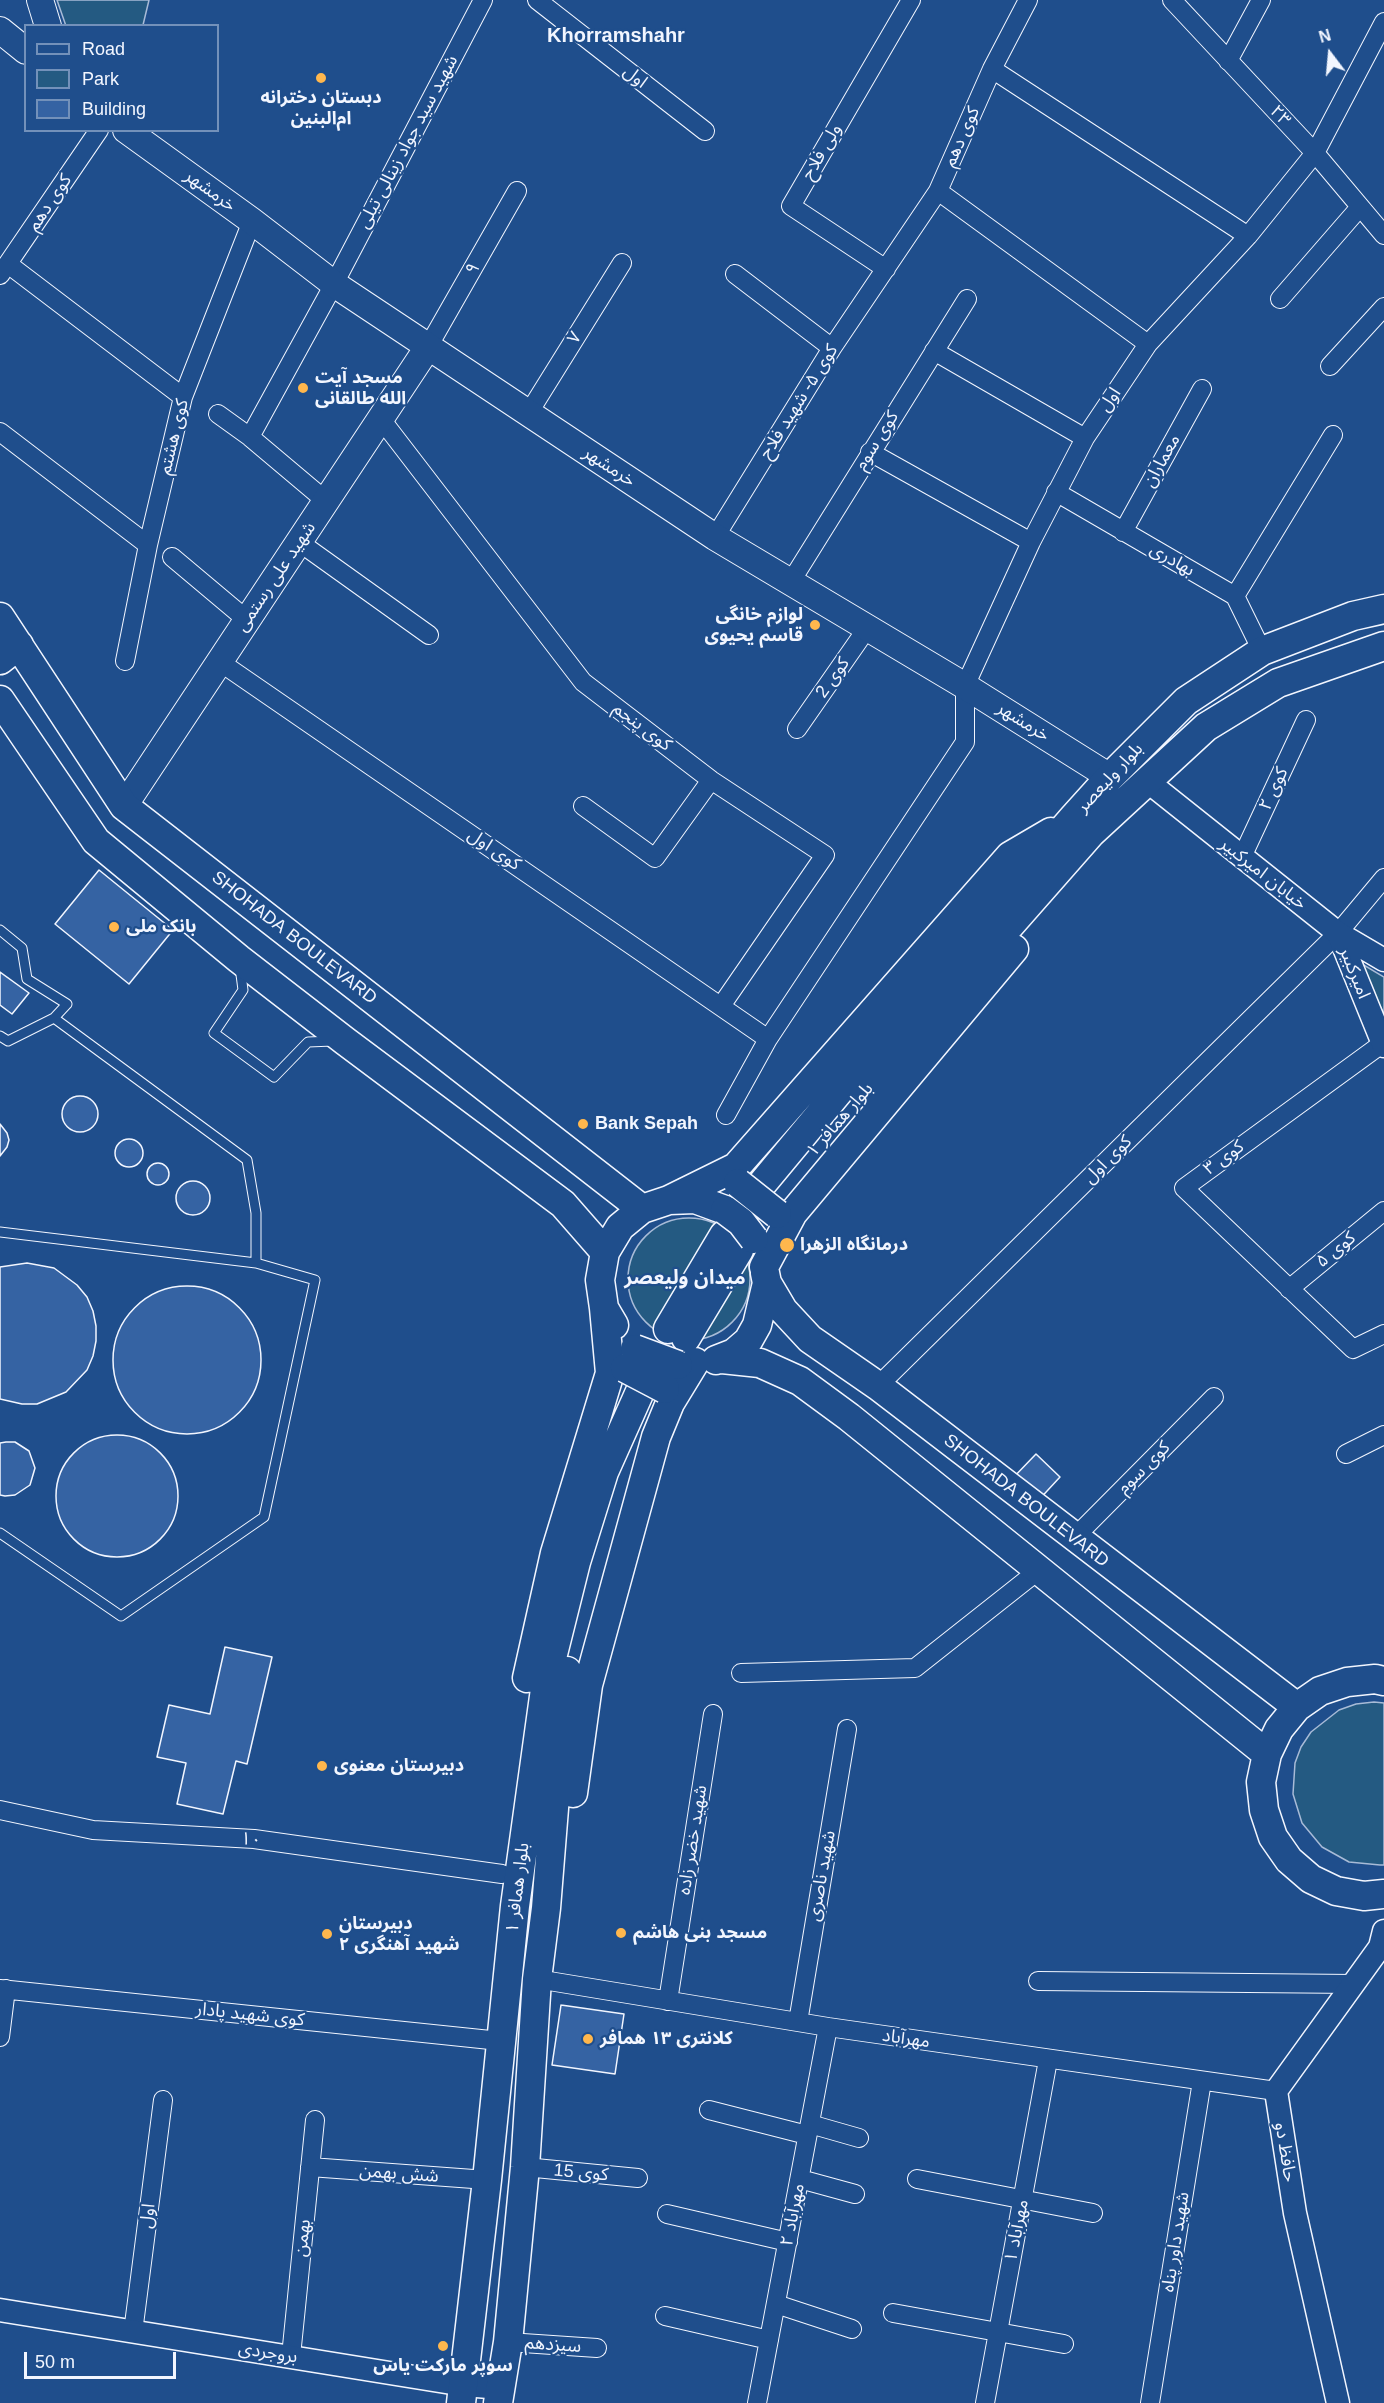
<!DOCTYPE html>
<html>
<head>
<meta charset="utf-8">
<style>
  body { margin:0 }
  #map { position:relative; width:1384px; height:2403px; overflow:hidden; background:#1f4e8c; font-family:Arial,sans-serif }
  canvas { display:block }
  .legend { position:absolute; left:24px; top:24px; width:195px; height:108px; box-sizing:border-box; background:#1f4e8c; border:2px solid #7391ba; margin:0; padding:8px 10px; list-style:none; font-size:18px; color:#f2f6ff }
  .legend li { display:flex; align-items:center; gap:12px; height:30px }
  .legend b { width:30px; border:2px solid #7391ba }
  .north { position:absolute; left:1300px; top:24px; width:60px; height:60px; -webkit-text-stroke:4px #1f4e8c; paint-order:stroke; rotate:344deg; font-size:16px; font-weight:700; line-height:24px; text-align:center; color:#f2f6ff }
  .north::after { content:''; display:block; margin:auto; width:21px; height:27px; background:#f2f6ff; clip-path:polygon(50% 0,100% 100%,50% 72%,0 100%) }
  .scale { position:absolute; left:24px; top:2352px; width:152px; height:27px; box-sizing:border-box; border:3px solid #f2f6ff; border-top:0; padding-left:8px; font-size:18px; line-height:21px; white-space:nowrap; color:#f2f6ff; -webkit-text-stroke:4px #1f4e8c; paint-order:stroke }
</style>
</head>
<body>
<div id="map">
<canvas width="1384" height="2403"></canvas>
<ul class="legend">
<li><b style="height:8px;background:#1f4e8c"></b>Road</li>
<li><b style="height:16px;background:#245a82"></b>Park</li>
<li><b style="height:16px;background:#3563a3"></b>Building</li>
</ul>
<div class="north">N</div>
<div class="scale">50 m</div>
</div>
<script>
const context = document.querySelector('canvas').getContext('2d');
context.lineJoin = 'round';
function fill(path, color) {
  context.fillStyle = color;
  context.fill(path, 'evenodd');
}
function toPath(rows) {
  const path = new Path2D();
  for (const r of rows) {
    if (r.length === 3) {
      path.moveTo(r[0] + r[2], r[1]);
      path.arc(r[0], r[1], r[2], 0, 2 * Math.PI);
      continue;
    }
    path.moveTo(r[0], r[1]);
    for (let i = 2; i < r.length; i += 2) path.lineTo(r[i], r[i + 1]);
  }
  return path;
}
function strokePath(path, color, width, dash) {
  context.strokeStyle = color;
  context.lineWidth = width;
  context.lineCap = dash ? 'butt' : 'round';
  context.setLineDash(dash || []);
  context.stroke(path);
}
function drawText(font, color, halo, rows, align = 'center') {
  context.font = font + ' Arial,"Noto Sans Arabic",sans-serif';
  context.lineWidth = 4.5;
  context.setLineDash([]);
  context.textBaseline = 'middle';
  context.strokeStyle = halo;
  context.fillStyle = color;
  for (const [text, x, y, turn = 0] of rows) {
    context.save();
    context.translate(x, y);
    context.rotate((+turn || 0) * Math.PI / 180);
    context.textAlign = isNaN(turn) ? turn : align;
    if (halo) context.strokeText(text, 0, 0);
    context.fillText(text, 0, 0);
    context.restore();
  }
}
const green = toPath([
  [57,0,149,0,143,25,66,26,57,0],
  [1357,961,1384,977,1384,1014,1357,961],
  [689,1279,61],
  [1374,1702,1384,1703,1384,1865,1380,1865,1349,1862,1322,1847,1302,1823,1293,1794,1295,1763,1301,1747,1311,1732,1339,1710,1356,1704,1374,1702]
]);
fill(green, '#245a82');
strokePath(green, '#a8bbd7', 1.5);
const building = toPath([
  [99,870,173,930,129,984,55,924,99,870],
  [0,972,29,993,12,1014,0,1005,0,972],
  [80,1114,18],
  [0,1124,7,1133,9,1140,7,1147,0,1156,0,1124],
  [129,1153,14],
  [158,1174,11],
  [193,1198,17],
  [27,1263,54,1268,77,1285,87,1297,93,1311,96,1326,96,1341,93,1356,87,1370,66,1392,37,1404,22,1404,0,1399,0,1267,27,1263],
  [187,1360,74],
  [117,1496,61],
  [6,1442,15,1442,29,1451,35,1468,30,1485,15,1495,5,1496,0,1495,0,1443,6,1442],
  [1036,1454,1060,1477,1035,1504,1010,1481,1036,1454],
  [225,1647,272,1657,247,1764,236,1761,223,1814,177,1804,186,1763,157,1757,169,1705,210,1714,225,1647],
  [561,2005,624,2014,615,2074,552,2065,561,2005]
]);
fill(building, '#3563a3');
strokePath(building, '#f2f6ff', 1.5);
const service = toPath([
  [0,930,22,948,27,979,67,1004,54,1018,8,1041,0,1036],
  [240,967,243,990,214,1033,274,1077,308,1042,333,1041],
  [54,1018,247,1160,256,1213,256,1263],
  [0,1232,256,1263,315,1280,264,1517,121,1616,0,1533]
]);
const minor = toPath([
  [537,0,705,131],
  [1172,0,1315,153,1384,235],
  [1228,61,1261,0],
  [992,69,1248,236],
  [938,191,1148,344],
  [8,264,183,397],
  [886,269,791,206,911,0],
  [735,274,832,348],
  [0,275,99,130],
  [1280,299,1360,207],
  [428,347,517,191],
  [934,351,1085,438],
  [1330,366,1384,307],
  [218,414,250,437,326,501],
  [528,414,622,263],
  [381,419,583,682,711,780,825,855,721,1006],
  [0,432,148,545],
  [250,437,334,284,483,0],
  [870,452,1031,542],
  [1056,492,1235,596,1262,651],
  [1123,532,1202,389],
  [715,537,832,348,938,191,992,69,1028,0],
  [299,542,429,635],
  [172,557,247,620],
  [790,583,967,299],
  [1235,596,1333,435],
  [125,661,148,545,183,397,252,221],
  [220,662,768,1039],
  [797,729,868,627],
  [583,806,655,858,711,780],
  [1242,857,1306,720],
  [1383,1043,1184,1188,1353,1349,1384,1334],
  [726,1115,768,1039,965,742,965,686,1031,542,1085,438,1148,344,1248,236,1315,153,1384,22],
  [1289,1289,1384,1211],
  [878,1386,1338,933,1384,878],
  [1346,1454,1384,1435],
  [1074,1538,1214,1397],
  [741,1673,915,1668,1039,1570],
  [0,1810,93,1830,254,1839,502,1874],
  [537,1979,828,2027,1276,2091],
  [1038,1981,1354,1984],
  [0,1989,500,2041],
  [668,2001,713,1714],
  [798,2022,847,1729],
  [0,2037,6,1989],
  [709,2110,807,2135],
  [810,2124,859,2138],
  [310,2167,487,2180],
  [525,2167,638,2178],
  [800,2179,855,2194],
  [917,2179,1093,2213],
  [667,2214,788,2242],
  [776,2304,852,2329],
  [893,2313,1064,2344],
  [665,2316,769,2340],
  [133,2332,163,2100],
  [508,2342,597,2348],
  [291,2356,315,2120],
  [757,2403,828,2027],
  [985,2403,1048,2060],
  [1150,2403,1202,2081]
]);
const tertiary = toPath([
  [1147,781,1338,933,1384,960],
  [1338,933,1384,1046],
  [0,2310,464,2385,501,2388],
  [1338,2403,1295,2213,1276,2091,1380,1947,1384,1931]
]);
const secondary = toPath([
  [40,0,48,26],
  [0,30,26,51],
  [126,130,252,221,334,284,715,537,965,686,1110,777],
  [124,806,428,347]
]);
const primary = toPath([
  [0,617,124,806,642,1209],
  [0,660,19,645],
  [0,700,96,841,239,959,345,1041,563,1204,605,1252],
  [866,1089,1091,833,1206,727,1278,683,1384,646],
  [757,1190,894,1025,1073,818,1110,777,1186,701,1262,651,1353,616,1384,609],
  [669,1200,736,1167,1010,856,1051,832],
  [764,1267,793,1213,1014,949],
  [767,1283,783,1310,810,1339,878,1386,1297,1707],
  [614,1325,604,1308,600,1280,605,1252,620,1227,642,1209,669,1200,695,1199,725,1210],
  [668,1329,724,1235],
  [686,1338,739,1250],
  [722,1359,760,1363,800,1381,849,1417,1267,1754],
  [716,1360,734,1353,748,1341,757,1325,767,1283,765,1273],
  [527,1678,555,1553,610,1373,604,1308],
  [1384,1681,1375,1679,1347,1682,1320,1691,1297,1707,1279,1729,1267,1754,1261,1782,1264,1810,1273,1837,1289,1860,1311,1879,1336,1891,1364,1896,1384,1894],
  [573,1793,588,1685,656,1437,670,1403,695,1362],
  [461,2403,487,2180,515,1906,546,1682,576,1562,604,1472,642,1387],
  [498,2403,508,2342,525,2167,537,1979,546,1908,564,1684,567,1671]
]);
strokePath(service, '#f2f6ff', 11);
strokePath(minor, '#f2f6ff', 20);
strokePath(tertiary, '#f2f6ff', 25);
strokePath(secondary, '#f2f6ff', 28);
strokePath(primary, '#f2f6ff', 31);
strokePath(service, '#1f4e8c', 9);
strokePath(minor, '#1f4e8c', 18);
strokePath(tertiary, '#1f4e8c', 22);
strokePath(secondary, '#1f4e8c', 26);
strokePath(primary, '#1f4e8c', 28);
const primaryBridge = toPath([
  [738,1183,777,1214],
  [725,1210,741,1222,754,1239],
  [635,1349,678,1365],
  [625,1368,665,1389]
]);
strokePath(primaryBridge, '#f2f6ff', 31, []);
strokePath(primaryBridge, '#1f4e8c', 28);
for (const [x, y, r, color] of [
  [321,78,6,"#ffb74d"],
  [303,388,6,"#ffb74d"],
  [815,625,6,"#ffb74d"],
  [114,927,6,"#ffb74d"],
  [583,1124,6,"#ffb74d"],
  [787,1245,8,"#ffb74d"],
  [322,1766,6,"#ffb74d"],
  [621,1933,6,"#ffb74d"],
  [327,1934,6,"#ffb74d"],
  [588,2039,6,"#ffb74d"],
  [443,2346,6,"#ffb74d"]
]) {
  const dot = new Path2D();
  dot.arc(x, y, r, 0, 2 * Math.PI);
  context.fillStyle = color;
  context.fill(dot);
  strokePath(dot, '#1f4e8c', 2);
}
drawText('18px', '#f2f6ff', '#1f4e8c', [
  ["اول",635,77,38],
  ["۲۳",1280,116,47],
  ["کوی دهم",962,137,-66],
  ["شهید سید جواد زینالی تیلی",408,142,-62],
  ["ولی فلاح",822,152,-60],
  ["خرمشهر",210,191,36],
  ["کوی دهم",50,203,-56],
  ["۹",473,269,-60],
  ["۷",575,338,-58],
  ["اول",1110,400,-56],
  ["کوی ۵- شهید فلاح",799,402,-58],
  ["کوی هشتم",174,437,-76],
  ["کوی سوم",877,441,-58],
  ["معماران",1162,461,-61],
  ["خرمشهر",609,467,33],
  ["بهادری",1172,560,30],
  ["شهید علی رستمی",276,577,-56],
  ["کوی 2",833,678,-55],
  ["خرمشهر",1023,722,32],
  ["کوی پنجم",642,727,37],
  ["بلوار ولیعصر",1110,778,-47],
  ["کوی ۲",1274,789,-65],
  ["کوی اول",494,850,34],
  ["خیابان امیرکبیر",1263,874,38],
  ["SHOHADA BOULEVARD",294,938,38],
  ["امیرکبیر",1354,973,68],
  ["بلوار همافر ۱",840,1120,-49],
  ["کوی ۳",1224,1158,-36],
  ["کوی اول",1108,1160,-45],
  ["کوی ۵",1336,1250,-39],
  ["کوی سوم",1144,1468,-45],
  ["SHOHADA BOULEVARD",1026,1501,38],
  ["۱۰",251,1840,5],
  ["شهید خضر زاده",693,1840,-81],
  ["شهید ناصری",822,1876,-80],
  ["بلوار همافر ۱",518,1888,-83],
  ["کوی شهید پادار",250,2015,6],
  ["مهرآباد",906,2039,8],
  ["حافظ دو",1285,2152,81],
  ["کوی 15",581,2173,5],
  ["شش بهمن",399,2174,4],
  ["مهرآباد ۲",793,2215,-79],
  ["اول",148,2216,-83],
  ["مهرآباد ۱",1017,2231,-79],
  ["بهمن",303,2238,-84],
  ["شهید داور پناه",1176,2242,-81],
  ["سیزدهم",553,2345,4],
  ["بروجردی",268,2353,9]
]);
drawText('bold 18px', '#f2f6ff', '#1f4e8c', [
  ["دبستان دخترانه",321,98,"center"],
  ["ام‌البنین",321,119,"center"],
  ["مسجد آیت",315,378],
  ["الله طالقانی",315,399],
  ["لوازم خانگی",803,615,"right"],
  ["قاسم یحیوی",803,636,"right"],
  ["بانک ملی",126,927],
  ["Bank Sepah",595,1124],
  ["درمانگاه الزهرا",800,1245],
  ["دبیرستان معنوی",334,1766],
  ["دبیرستان",339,1924],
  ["شهید آهنگری ۲",339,1945],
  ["مسجد بنی هاشم",633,1933],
  ["کلانتری ۱۳ همافر",600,2039],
  ["سوپر مارکت یاس",443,2366,"center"]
], 'left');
drawText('bold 20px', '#f2f6ff', '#1f4e8c', [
  ["Khorramshahr",616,36],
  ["میدان ولیعصر",685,1278]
]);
</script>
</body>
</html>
